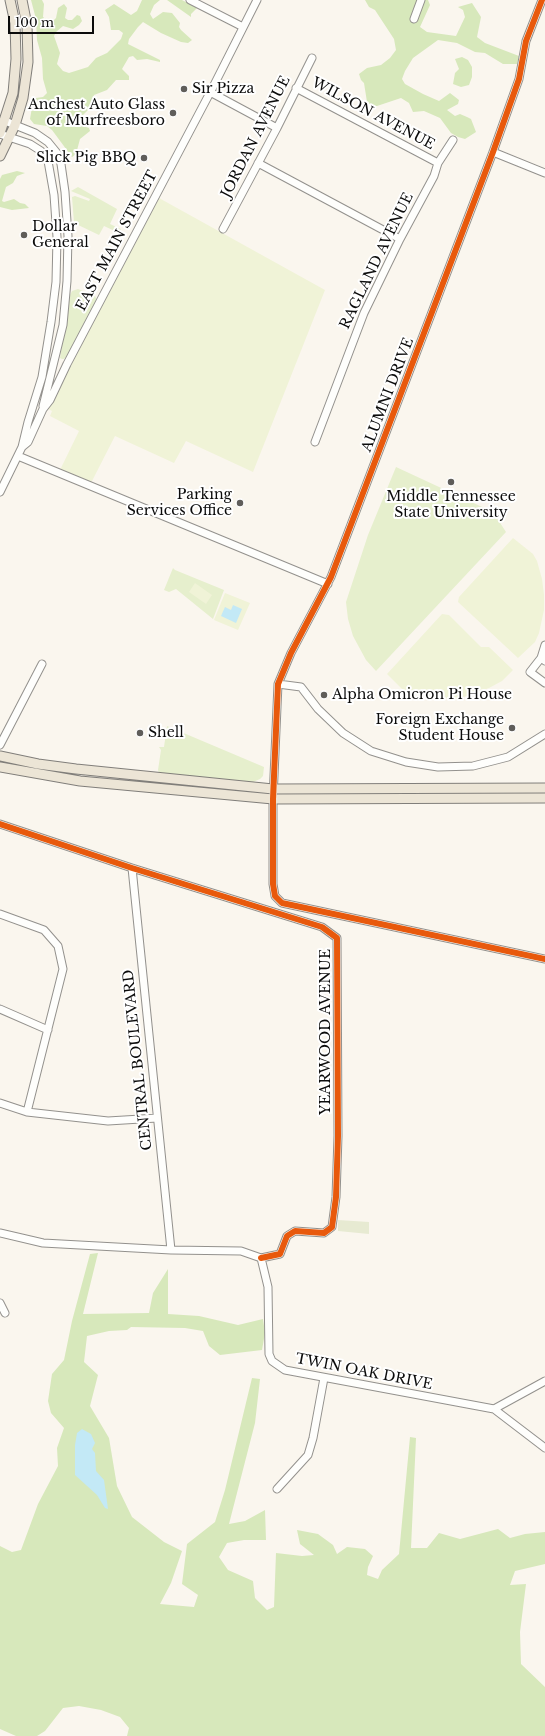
<!DOCTYPE html>
<html>
<head>
<meta charset="utf-8">
<style>
  body { margin:0 }
  #map { position:relative; width:545px; height:1736px; overflow:hidden; background:#faf6ee; font-family:"Libre Baskerville",serif }
  canvas { display:block }
  .scale { position:absolute; left:8px; top:16px; width:86px; height:18px; box-sizing:border-box; border:2px solid #0b0b0b; border-top:0; padding-left:5px; font-size:12px; line-height:14px; white-space:nowrap; color:#0b0b0b; -webkit-text-stroke:3px #fff; paint-order:stroke }
</style>
</head>
<body>
<div id="map">
<canvas width="545" height="1736"></canvas>
<div class="scale">100 m</div>
</div>
<script>
const context = document.querySelector('canvas').getContext('2d');
context.lineJoin = 'round';
function fill(path, color) {
  context.fillStyle = color;
  context.fill(path, 'evenodd');
}
function toPath(rows) {
  const path = new Path2D();
  for (const r of rows) {
    path.moveTo(r[0], r[1]);
    for (let i = 2; i < r.length; i += 2) path.lineTo(r[i], r[i + 1]);
  }
  return path;
}
function strokePath(path, color, width, dash) {
  context.strokeStyle = color;
  context.lineWidth = width;
  context.lineCap = dash ? 'butt' : 'round';
  context.setLineDash(dash || []);
  context.stroke(path);
}
function drawText(font, color, halo, rows, align = 'center') {
  context.font = font + ' "Libre Baskerville",serif';
  context.lineWidth = 4;
  context.setLineDash([]);
  context.textBaseline = 'middle';
  context.strokeStyle = halo;
  context.fillStyle = color;
  for (const [text, x, y, turn = 0] of rows) {
    context.save();
    context.translate(x, y);
    context.rotate((+turn || 0) * Math.PI / 180);
    context.textAlign = isNaN(turn) ? turn : align;
    if (halo) context.strokeText(text, 0, 0);
    context.fillText(text, 0, 0);
    context.restore();
  }
}
fill(toPath([
  [78,187,117,209,110,224,121,229,119,233,104,226,99,235,74,223,72,197,75,196,89,201,90,199,71,191],
  [78,289,95,296,97,300,69,353,64,359,62,359,60,358,70,295,72,291],
  [396,467,493,512,506,532,376,671,366,660,353,636,348,619,346,602,368,535],
  [173,568,175,570,224,590,213,619,176,589,169,592,164,590],
  [167,726,264,767,263,776,260,779,253,782,159,773,158,770,161,750,159,747,164,747]
]), '#e6efcd');
fill(toPath([
  [31,0,42,0,44,4,43,17,47,20,53,21,56,18,58,8,64,4,67,8,65,18,68,20,72,20,77,15,80,16,82,21,79,25,73,29,63,26,56,32,54,36,60,53,57,64,63,71,69,73,88,67,96,58,107,53,121,39,123,33,119,30,111,30,109,17,105,10,114,4,131,15,137,11,142,0,160,0,154,5,150,14,153,19,163,12,172,13,180,23,179,27,181,30,192,40,188,43,181,42,161,33,143,22,138,27,129,39,128,44,160,60,160,62,147,59,137,60,133,56,129,57,122,69,129,76,129,80,116,80,107,90,94,95,89,109,81,117,80,123,83,126,89,128,90,131,80,139,76,154,72,157,52,130,47,126,34,124,30,119,33,101,36,98,43,97,47,93,43,79,42,58,37,40,36,19],
  [167,0,182,0,197,8,191,14,191,17],
  [365,0,428,0,430,5,420,27,427,32,456,36,465,17,463,10,458,7,472,3,481,17,477,37,485,43,519,56,517,64,503,64,485,53,475,52,457,43,438,40,413,58,405,71,402,79,405,84,423,94,439,101,450,93,459,100,458,104,447,110,455,116,460,114,467,117,471,119,476,132,465,139,458,137,451,133,440,118,424,111,413,112,409,103,401,98,377,106,373,106,367,102,364,83,361,80,359,74,367,68,381,65,390,58,396,50,394,39,375,10,369,7],
  [462,57,468,60,472,67,472,77,469,85,461,87,453,84,455,73,459,69,455,59],
  [17,171,25,173,17,176,13,183,6,187,2,201,4,202,14,199,20,203,25,204,29,208,12,210,0,207,0,179,2,175],
  [98,1253,83,1314,149,1313,153,1293,168,1269,168,1314,199,1316,238,1325,263,1319,265,1333,262,1350,220,1355,209,1346,203,1331,185,1328,131,1327,127,1330,109,1331,87,1336,84,1362,98,1375,90,1406,109,1438,117,1486,132,1517,164,1542,182,1551,171,1583,160,1604,194,1607,198,1595,182,1584,187,1544,215,1522,225,1490,252,1378,260,1379,255,1423,229,1524,245,1521,265,1510,266,1540,244,1540,227,1543,219,1557,228,1570,253,1581,255,1598,267,1610,274,1607,276,1553,302,1556,314,1555,300,1544,297,1530,318,1534,333,1545,337,1554,347,1547,365,1549,373,1556,368,1567,367,1575,378,1579,382,1570,399,1554,410,1437,416,1438,411,1548,427,1548,439,1533,460,1539,498,1529,510,1538,525,1534,545,1532,545,1564,515,1571,510,1585,526,1584,520,1632,521,1664,545,1687,545,1736,127,1736,129,1728,120,1717,101,1710,79,1706,63,1708,45,1731,37,1736,16,1736,0,1729,0,1546,12,1552,21,1550,38,1504,58,1466,57,1448,64,1428,51,1413,48,1401,52,1374,64,1360,72,1321,90,1254]
]), '#d7e8bb');
fill(toPath([
  [338,1220,369,1222,369,1234,338,1231]
]), '#e7ead2');
fill(toPath([
  [159,198,325,290,253,472,186,441,174,463,115,436,91,483,60,470,79,431,50,416,52,411,48,409],
  [513,538,533,554,537,561,542,579,544,595,544,610,539,633,535,642,518,658,458,602,459,597],
  [195,583,212,595,206,604,189,592],
  [225,593,250,603,238,630,214,620],
  [442,614,449,615,481,647,489,647,513,670,502,681,489,688,458,699,423,697,404,691,387,674]
]), '#f0f3d7');
fill(toPath([
  [233,605,242,609,236,623,221,616,225,607,231,610],
  [82,1429,91,1434,95,1443,92,1449,95,1453,96,1471,104,1480,108,1509,105,1508,97,1495,75,1475,75,1445,77,1433]
]), '#c3e9f6');
const minor = toPath([
  [190,0,243,27],
  [542,0,526,41,519,79,493,152,331,577,291,653,278,684,273,799,273,884,275,896,282,903,545,959],
  [414,19,421,0],
  [296,88,438,163],
  [210,92,277,128],
  [5,121,35,133,48,142,57,153,61,164,65,192,68,236,67,281,63,325,43,406],
  [0,134,30,144,41,151,48,161,54,195,57,237,56,282,51,322,42,377,28,422,22,447],
  [493,152,545,173],
  [258,163,400,239],
  [223,229,277,128,312,58],
  [315,442,364,313,400,239,434,176,438,163,453,140],
  [18,456,328,584],
  [0,492,22,447,28,442,43,409,50,400,67,364,213,87,257,0],
  [541,658,545,645],
  [545,661,541,658,530,672,545,683],
  [278,684,301,687,318,709,343,733,371,751,406,762,438,767,473,766,508,757,545,734],
  [0,745,42,664],
  [0,824,132,868,322,927,337,938,338,1136,336,1197,332,1227,324,1233,295,1231,287,1236,280,1254,261,1258],
  [132,868,171,1250],
  [0,914,44,930,58,946,63,969,27,1112],
  [0,1009,48,1030],
  [0,1103,27,1112,108,1121,157,1118],
  [0,1233,43,1243,171,1250,241,1251,261,1258],
  [261,1258,268,1287,269,1354,272,1361,285,1370,494,1409,545,1448],
  [0,1303,5,1313],
  [494,1409,545,1381],
  [277,1489,308,1455,313,1438,324,1378]
]);
const major = toPath([
  [0,133,13,93,16,59,15,23,10,0],
  [0,156,15,125,23,98,28,62,27,25,22,0],
  [0,756,38,764,76,769,273,789,545,788],
  [0,767,80,781,273,799,545,798]
]);
strokePath(minor, '#93918d', 9);
strokePath(major, '#807e7a', 11);
strokePath(minor, '#fefefc', 7);
strokePath(major, '#ece5d6', 9);
strokePath(toPath([
  [542,0,526,41,519,79,493,152,331,577,291,653,278,684,273,799,273,884,275,896,282,903,545,959],
  [0,824,132,868,322,927,337,938,338,1136,336,1197,332,1227,324,1233,295,1231,287,1236,280,1254,261,1258]
]), '#e8590c', 6);
for (const [x, y, r, color] of [
  [184,89,4,"#5f5d5a"],
  [173,113,4,"#5f5d5a"],
  [144,158,4,"#5f5d5a"],
  [24,235,4,"#5f5d5a"],
  [451,482,4,"#5f5d5a"],
  [240,503,4,"#5f5d5a"],
  [324,695,4,"#5f5d5a"],
  [512,728,4,"#5f5d5a"],
  [140,733,4,"#5f5d5a"]
]) {
  const dot = new Path2D();
  dot.arc(x, y, r, 0, 2 * Math.PI);
  context.fillStyle = color;
  context.fill(dot);
  strokePath(dot, '#fff', 1.5);
}
drawText('14px', '#0b0b0b', '#fff', [
  ["Sir Pizza",192,89],
  ["Anchest Auto Glass",165,105,"right"],
  ["of Murfreesboro",165,121,"right"],
  ["Slick Pig BBQ",136,158,"right"],
  ["Dollar",32,227],
  ["General",32,243],
  ["Parking",232,495,"right"],
  ["Services Office",232,511,"right"],
  ["Middle Tennessee",451,497,"center"],
  ["State University",451,513,"center"],
  ["Alpha Omicron Pi House",332,695],
  ["Foreign Exchange",504,720,"right"],
  ["Student House",504,736,"right"],
  ["Shell",148,733]
], 'left');
drawText('14px', '#0b0b0b', '#fff', [
  ["WILSON AVENUE",373,114,28],
  ["JORDAN AVENUE",256,137,-63],
  ["EAST MAIN STREET",117,241,-62],
  ["RAGLAND AVENUE",377,261,-64],
  ["ALUMNI DRIVE",388,395,-69],
  ["YEARWOOD AVENUE",326,1032,-90],
  ["CENTRAL BOULEVARD",138,1060,-96],
  ["TWIN OAK DRIVE",364,1372,11]
]);
</script>
</body>
</html>
